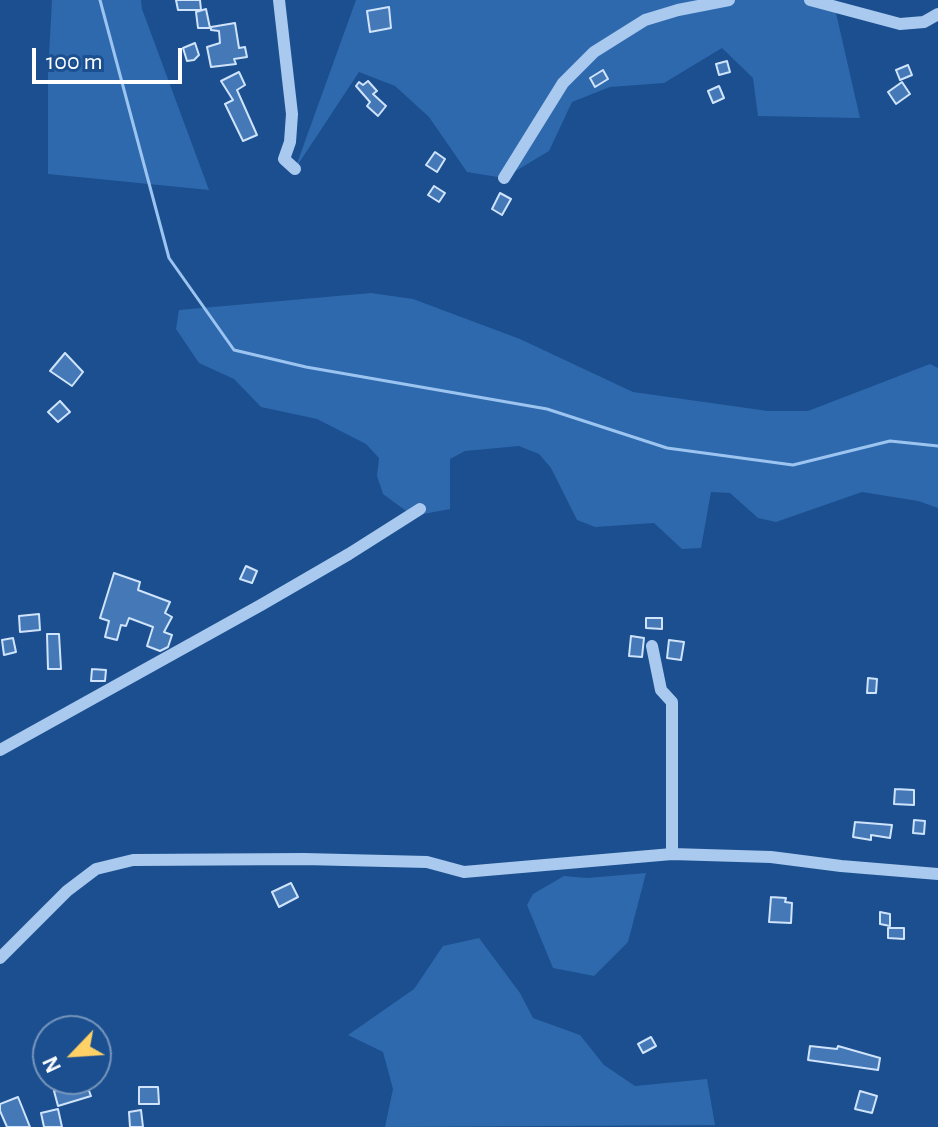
<!DOCTYPE html>
<html>
<head>
<meta charset="utf-8">
<style>
  body { margin:0 }
  #map { position:relative; width:938px; height:1127px; overflow:hidden; background:#1b4f8f; font-family:"Alegreya Sans",sans-serif }
  canvas { display:block }
  .north { position:absolute; left:32px; top:1015px; width:80px; height:80px; box-sizing:border-box; background:#1b4f8f; border:2px solid #7695bc; border-radius:50%; rotate:245deg; font-size:22px; font-weight:700; line-height:32px; text-align:center; color:#fff }
  .north::after { content:''; display:block; margin:auto; width:28px; height:36px; background:#ffd166; clip-path:polygon(50% 0,100% 100%,50% 72%,0 100%) }
  .scale { position:absolute; left:32px; top:48px; width:150px; height:36px; box-sizing:border-box; border:4px solid #fff; border-top:0; padding-left:10px; font-size:24px; line-height:28px; white-space:nowrap; color:#fff; -webkit-text-stroke:6px #1b4f8f; paint-order:stroke }
</style>
</head>
<body>
<div id="map">
<canvas width="938" height="1127"></canvas>
<div class="north">N</div>
<div class="scale">100 m</div>
</div>
<script>
const context = document.querySelector('canvas').getContext('2d');
context.lineJoin = 'round';
function fill(path, color) {
  context.fillStyle = color;
  context.fill(path, 'evenodd');
}
function toPath(rows) {
  const path = new Path2D();
  for (const r of rows) {
    path.moveTo(r[0], r[1]);
    for (let i = 2; i < r.length; i += 2) path.lineTo(r[i], r[i + 1]);
  }
  return path;
}
function strokePath(path, color, width, dash) {
  context.strokeStyle = color;
  context.lineWidth = width;
  context.lineCap = dash ? 'butt' : 'round';
  context.setLineDash(dash || []);
  context.stroke(path);
}
fill(toPath([
  [52,0,141,0,142,9,209,190,48,174,48,74],
  [356,0,833,0,860,118,758,116,753,78,722,48,664,83,610,87,572,102,549,151,504,178,467,172,429,117,395,86,359,72,295,169],
  [371,293,413,299,520,339,633,392,768,411,808,411,930,364,938,368,938,508,918,501,862,492,776,522,758,518,730,493,711,492,701,548,682,549,654,523,595,527,577,520,551,468,539,454,519,446,465,451,450,459,450,509,413,516,383,494,377,476,379,458,366,444,317,419,261,407,234,379,199,363,176,329,179,310],
  [646,873,628,942,594,976,553,968,527,905,533,894,564,876,587,878],
  [479,938,520,993,533,1018,580,1035,604,1065,635,1086,707,1079,715,1125,385,1127,393,1089,383,1052,348,1035,414,989,443,946]
]), '#2e69ad');
strokePath(toPath([
  [100,0,169,258,234,350,306,367,547,409,667,448,793,465,890,441,938,446]
]), '#9cc4f0', 3);
const building = toPath([
  [176,0,200,0,201,10,178,10,176,0],
  [389,7,391,28,370,32,367,11,389,7],
  [206,9,210,28,198,28,196,12,206,9],
  [235,23,239,48,245,47,247,57,234,59,236,64,211,67,207,47,220,43,219,31,211,30,211,27,235,23],
  [195,43,199,55,194,60,187,61,183,48,195,43],
  [727,61,730,72,719,75,716,64,727,61],
  [908,65,912,75,900,80,896,70,908,65],
  [603,70,608,79,595,87,590,78,603,70],
  [239,72,245,85,237,90,257,135,243,141,225,104,233,100,221,81,239,72],
  [368,81,377,91,373,94,386,106,378,116,367,106,370,102,356,86,359,82,363,85,368,81],
  [902,82,910,94,896,104,888,92,902,82],
  [719,86,724,98,713,103,708,91,719,86],
  [435,152,445,159,437,172,426,165,435,152],
  [434,186,445,193,439,202,428,195,434,186],
  [500,193,511,199,502,215,492,209,500,193],
  [65,353,83,372,72,386,50,371,65,353],
  [60,401,70,412,58,422,48,412,60,401],
  [246,566,257,571,252,583,240,579,246,566],
  [114,573,140,582,138,590,170,602,165,613,172,617,164,632,172,635,168,647,160,651,147,646,153,627,129,618,126,626,121,625,117,640,105,637,109,621,100,618,114,573],
  [39,614,40,630,20,632,19,616,39,614],
  [646,618,662,618,662,629,646,628,646,618],
  [47,634,59,634,61,669,48,669,47,634],
  [631,636,644,638,642,657,629,656,631,636],
  [13,638,16,652,4,655,2,640,13,638],
  [669,640,684,642,681,660,667,658,669,640],
  [92,669,106,670,105,681,91,681,92,669],
  [868,678,877,679,876,693,867,693,868,678],
  [895,789,914,790,914,805,894,804,895,789],
  [914,820,925,821,924,834,913,833,914,820],
  [855,822,892,825,890,838,871,835,871,840,853,837,855,822],
  [291,883,298,897,279,907,272,892,291,883],
  [771,897,786,898,785,902,792,903,791,923,769,922,771,897],
  [880,912,890,914,890,926,880,924,880,912],
  [888,928,904,928,904,939,888,938,888,928],
  [651,1037,656,1046,643,1053,638,1044,651,1037],
  [810,1046,837,1049,838,1046,880,1058,878,1070,808,1060,810,1046],
  [86,1083,91,1096,58,1106,54,1091,86,1083],
  [139,1087,158,1087,159,1104,139,1104,139,1087],
  [860,1091,877,1096,872,1113,855,1109,860,1091],
  [18,1097,30,1127,7,1127,0,1111,0,1104,18,1097],
  [58,1109,62,1127,44,1127,41,1113,58,1109],
  [141,1110,143,1127,130,1127,129,1112,141,1110]
]);
fill(building, '#4478b7');
strokePath(building, '#cfe3fa', 2);
strokePath(toPath([
  [279,0,292,114,290,142,284,159,295,169],
  [810,0,900,24,924,22,938,14],
  [504,178,563,83,594,52,645,20,678,10,729,0],
  [652,646,661,690,672,702,672,854],
  [0,750,261,605,349,554,420,509],
  [0,958,67,891,96,869,133,860,304,859,427,862,464,872,672,854,771,857,841,866,938,874]
]), '#a9c9ee', 12);
</script>
</body>
</html>
